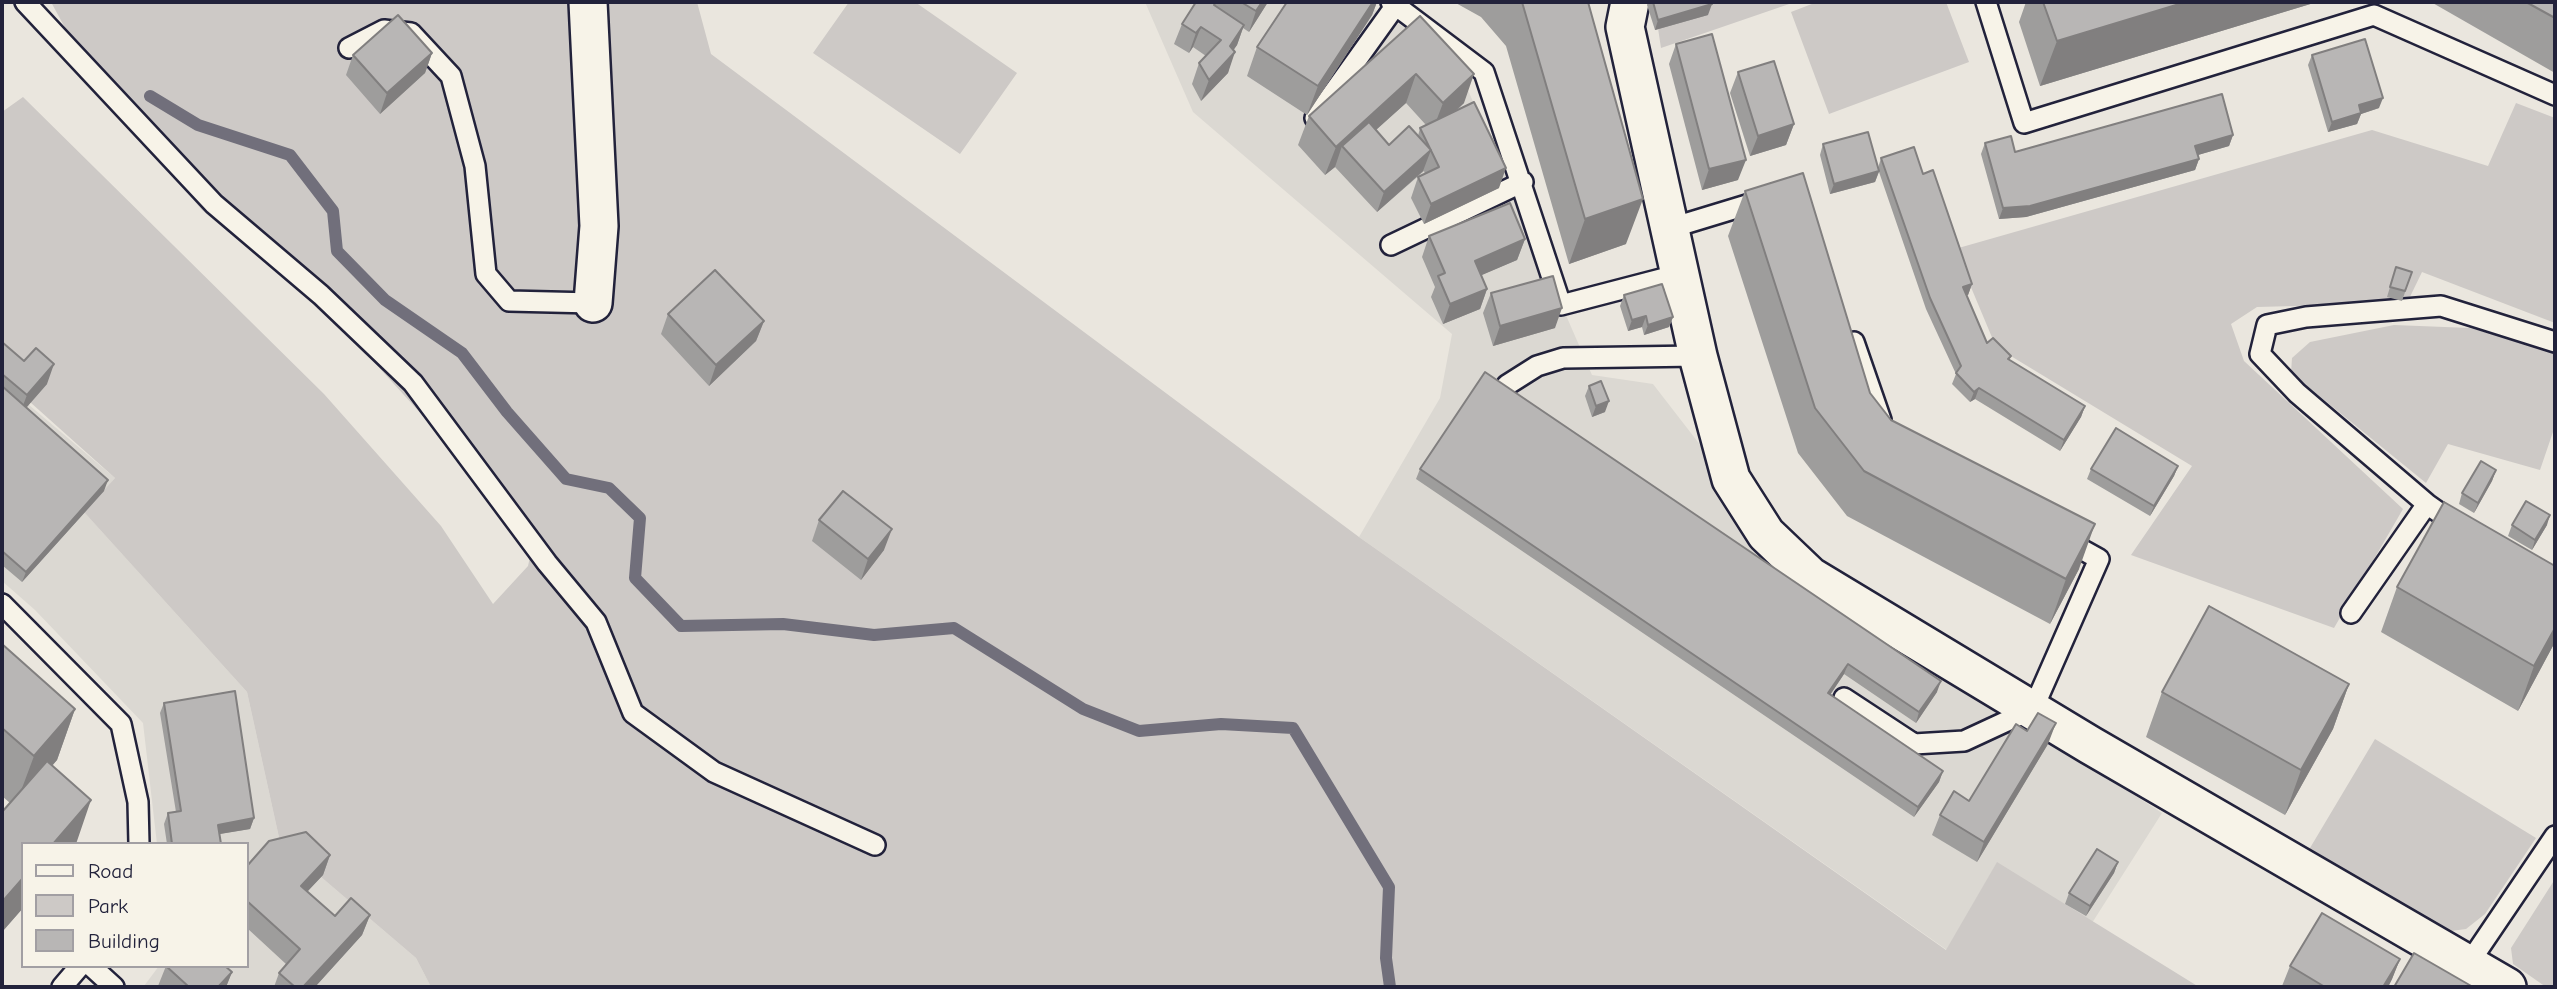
<!DOCTYPE html>
<html>
<head>
<meta charset="utf-8">
<style>
  body { margin:0 }
  #map { position:relative; width:2557px; height:989px; overflow:hidden; background:#eae6de; font-family:"Comic Neue",sans-serif }
  canvas { display:block }
  .frame { position:absolute; inset:0; border:4px solid #22223b; pointer-events:none }
  .legend { position:absolute; left:21px; top:842px; width:228px; height:126px; box-sizing:border-box; background:#f7f3e8; border:2px solid #a29fa3; margin:0; padding:9px 12px; list-style:none; font-size:21px; color:#22223b }
  .legend li { display:flex; align-items:center; gap:14px; height:35px }
  .legend b { width:35px; border:2px solid #a29fa3 }
</style>
</head>
<body>
<div id="map">
<canvas width="2557" height="989"></canvas>
<div class="frame"></div>
<ul class="legend">
<li><b style="height:9px;background:#f7f3e8"></b>Road</li>
<li><b style="height:19px;background:#cdc9c6"></b>Park</li>
<li><b style="height:19px;background:#b8b6b5"></b>Building</li>
</ul>
</div>
<script>
const context = document.querySelector('canvas').getContext('2d');
context.lineJoin = 'round';
function fill(path, color) {
  context.fillStyle = color;
  context.fill(path, 'evenodd');
}
function toPath(rows) {
  const path = new Path2D();
  for (const r of rows) {
    path.moveTo(r[0], r[1]);
    for (let i = 2; i < r.length; i += 2) path.lineTo(r[i], r[i + 1]);
  }
  return path;
}
function strokePath(path, color, width, dash) {
  context.strokeStyle = color;
  context.lineWidth = width;
  context.lineCap = dash ? 'butt' : 'round';
  context.setLineDash(dash || []);
  context.stroke(path);
}
fill(toPath([
  [1145,2,1363,2,1454,58,1592,375,1653,384,1807,583,2162,813,2092,923,1997,863,1947,950,1359,537,1440,398,1452,334,1193,112],
  [2,382,115,478,85,513,247,692,280,842,416,958,431,987,144,986,159,966,247,966,247,844,157,844,143,723,35,610,2,581]
]), '#dbd8d2');
fill(toPath([
  [51,2,697,2,711,54,1359,537,1946,950,1997,862,2199,987,431,987,416,958,280,842,247,692,84,512,115,478,2,377,2,112,23,97,324,394,441,526,493,604,528,566,532,548,454,450,343,328,202,210,93,79],
  [849,2,915,2,1017,73,960,154,813,53],
  [1654,2,1795,2,1661,48],
  [1817,2,1946,2,1969,62,1829,114,1791,12],
  [2516,103,2555,118,2555,323,2422,272,2407,303,2257,307,2231,324,2244,361,2403,509,2334,628,2131,555,2192,466,1996,347,1955,249,2372,130,2488,166],
  [2394,325,2470,328,2555,351,2555,426,2540,470,2448,444,2426,483,2291,373,2292,358,2310,342],
  [2375,739,2536,838,2485,914,2466,929,2451,931,2307,853],
  [2555,879,2555,987,2546,987,2513,964,2511,948]
]), '#cdc9c6');
strokePath(toPath([
  [150,96,198,125,290,155,333,211,337,251,385,300,462,353,507,412,566,479,609,488,640,518,635,578,681,626,783,624,874,635,954,628,1083,709,1139,731,1221,724,1293,728,1389,887,1386,958,1390,987]
]), '#716f7b', 12);
const lane = toPath([
  [25,2,214,204,321,295,413,383,547,563,596,622,633,713,714,772,875,845],
  [1391,2,1484,72,1561,305,1680,274],
  [1986,2,2024,123,2374,15,2555,95],
  [349,48,384,30,411,33,451,76,475,166,486,274,509,301,593,303],
  [1315,118,1396,5],
  [1671,228,1763,200],
  [1391,245,1523,182],
  [1854,342,1881,420],
  [1507,385,1537,366,1563,358,1698,356],
  [2461,528,2427,504,2297,393,2260,354,2267,325,2306,317,2441,306,2555,342],
  [2,604,121,724,138,802,139,844],
  [2351,613,2427,504],
  [1844,698,1914,744,1964,741,2033,709,2099,559,2063,539],
  [2469,963,2555,836],
  [91,966,114,987],
  [62,987,80,966]
]);
const street = toPath([
  [588,2,599,226,593,303],
  [1630,2,1625,27,1698,356,1731,479,1766,534,1810,576,2090,745,2507,987]
]);
strokePath(lane, '#22223b', 24);
strokePath(street, '#22223b', 42);
strokePath(lane, '#f7f3e8', 19);
strokePath(street, '#f7f3e8', 37);
fill(toPath([
  [1196,2,1268,2,1249,32,1243,28,1237,45,1233,50,1228,73,1201,101,1192,84,1199,63,1206,56,1193,47,1189,53,1174,44,1182,24],
  [1287,2,1377,2,1372,15,1307,115,1247,76,1257,47],
  [1454,2,1588,2,1626,244,1569,264,1506,46,1481,17],
  [1648,2,1653,2,1708,15,1655,30,1647,5],
  [2026,2,2317,2,2040,86,2019,22],
  [2431,2,2555,2,2555,73],
  [1420,16,1464,103,1455,112,1499,188,1424,224,1411,198,1418,177,1425,174,1424,171,1377,212,1335,167,1325,175,1298,145,1309,116],
  [1406,103,1426,125,1420,128,1418,136,1389,145,1376,130],
  [1676,44,1738,180,1702,190,1669,64],
  [432,53,425,73,380,114,346,75,353,55],
  [2312,55,2379,108,2361,114,2357,124,2328,132,2308,65],
  [1738,72,1794,124,1786,145,1750,156,1730,93],
  [2233,135,2229,146,2198,155,2199,159,2195,170,2026,217,1999,219,1981,154,1985,143,2015,152],
  [1823,144,1878,168,1881,158,1923,174,1972,284,1968,295,1966,295,1987,343,2011,356,2009,361,2085,406,2081,417,2060,451,1975,399,1970,402,1952,384,1956,374,1926,309,1879,172,1875,182,1830,194,1820,155],
  [1745,191,1870,393,1891,420,2079,569,2050,624,1847,516,1798,453,1728,236],
  [1429,236,1525,239,1517,260,1481,275,1487,289,1480,309,1443,324,1431,297,1435,287,1422,257],
  [2396,267,2412,272,2402,301,2387,297],
  [1491,293,1555,328,1493,346,1483,313],
  [1624,295,1673,317,1669,327,1644,335,1642,327,1628,331,1620,306],
  [668,314,764,321,756,341,709,386,661,334],
  [2,342,47,384,26,408,104,491,22,582,2,565],
  [1589,386,1605,412,1592,417,1585,396],
  [2178,466,2174,476,2150,516,2087,479,2091,469],
  [1420,469,1937,692,1916,723,1844,674,1830,695,1943,771,1939,782,1914,817,1416,479],
  [2496,470,2492,481,2474,513,2459,504,2462,493],
  [819,520,884,550,861,580,812,541],
  [2512,525,2547,525,2532,550,2508,536],
  [2397,587,2555,642,2518,711,2381,632],
  [2,644,75,709,57,760,52,766,23,844,23,908,2,932,2,812,10,803,2,796],
  [2349,684,2333,729,2285,815,2146,737,2162,692],
  [164,703,254,818,250,829,219,834,221,844,167,844,164,824,168,813,176,812,160,713],
  [2048,744,1977,862,1932,835,1940,815,1969,801],
  [330,855,323,875,307,891,335,916,370,915,362,935,315,987,274,987,279,973,286,964,247,928,247,866],
  [2118,862,2114,873,2086,916,2065,904,2069,893],
  [2400,959,2392,979,2388,987,2282,986,2290,966],
  [166,966,232,972,226,987,159,987,158,986]
]), '#9e9d9c');
fill(toPath([
  [1262,2,1268,2,1249,32,1256,11],
  [1373,2,1377,2,1372,15,1307,115,1318,86],
  [2186,2,2317,2,2040,86,2057,41],
  [1712,4,1708,15,1655,30,1658,20],
  [1244,25,1237,45,1224,64,1235,52,1228,73,1201,101,1209,80],
  [1201,27,1193,47,1189,53,1196,33],
  [432,53,425,73,380,114,387,93],
  [1416,74,1406,103,1349,154,1342,146,1335,167,1325,175,1336,147],
  [1474,74,1464,103,1432,132,1443,103],
  [2383,98,2379,108,2361,114,2357,124,2328,132,2332,122,2359,105],
  [1794,124,1786,145,1750,156,1758,136],
  [2233,135,2229,146,2191,157,2195,146],
  [1431,150,1423,171,1377,212,1384,192],
  [2199,159,2195,170,2026,217,1999,219,2003,208],
  [1746,160,1738,180,1702,190,1709,169],
  [1506,168,1499,188,1424,224,1431,204],
  [1879,171,1875,182,1830,194,1834,184],
  [1643,199,1626,244,1569,264,1585,219],
  [1525,239,1517,260,1468,281,1475,261],
  [1972,284,1968,295,1959,298,1963,287],
  [1487,289,1480,309,1443,324,1450,304],
  [1562,308,1555,328,1493,346,1500,326],
  [1646,316,1642,327,1628,331,1632,320],
  [1673,317,1669,327,1644,335,1648,325],
  [764,321,756,341,709,386,716,365],
  [54,364,47,384,19,416,27,395],
  [1979,388,1975,399,1970,402,1974,392],
  [1609,401,1605,412,1592,417,1596,406],
  [2085,406,2081,417,2060,451,2064,440],
  [2178,466,2174,476,2150,516,2154,506],
  [2496,470,2492,481,2474,513,2478,503],
  [108,480,104,491,22,582,26,572],
  [2550,515,2547,525,2532,550,2535,540],
  [2095,524,2079,569,2050,624,2066,579],
  [892,529,884,550,861,580,868,559],
  [2555,628,2555,642,2518,711,2534,666],
  [1848,664,1844,674,1824,704,1828,693],
  [1941,681,1937,692,1916,723,1919,712],
  [2349,684,2333,729,2285,815,2301,770],
  [75,709,57,760,15,807,34,756],
  [2056,723,2048,744,1977,862,1984,842],
  [1943,771,1939,782,1914,817,1918,807],
  [91,800,76,844,53,844],
  [254,818,250,829,214,835,218,825],
  [330,855,323,875,294,906,301,886],
  [2118,862,2114,873,2086,916,2090,906],
  [23,878,23,908,2,932,2,902],
  [370,915,362,935,315,987,303,987],
  [2400,959,2392,979,2388,987,2383,987],
  [232,972,226,987,218,987]
]), '#817f7f');
const building = toPath([
  [1196,2,1216,2,1214,5,1244,25,1230,46,1235,52,1209,80,1199,63,1221,40,1201,27,1196,33,1182,24,1196,2],
  [1241,2,1262,2,1256,11,1241,2],
  [1287,2,1373,2,1318,86,1257,47,1287,2],
  [1522,2,1588,2,1643,199,1585,219,1522,2],
  [1653,2,1711,2,1712,4,1658,20,1653,2],
  [2043,2,2186,2,2057,41,2043,2],
  [2526,2,2555,2,2555,18,2526,2],
  [398,15,432,53,387,93,353,55,398,15],
  [1420,16,1474,74,1443,103,1416,74,1336,147,1309,116,1420,16],
  [1712,34,1746,160,1709,169,1676,44,1712,34],
  [2365,39,2383,98,2359,105,2361,113,2332,122,2312,55,2365,39],
  [1774,61,1794,124,1758,136,1738,72,1774,61],
  [2222,94,2233,135,2195,146,2199,159,2030,206,2003,208,1985,143,2011,136,2015,152,2222,94],
  [1474,102,1506,168,1431,204,1418,177,1439,167,1420,128,1474,102],
  [1369,122,1389,145,1409,126,1431,150,1384,192,1342,146,1369,122],
  [1868,132,1879,171,1834,184,1823,144,1868,132],
  [1914,147,1923,174,1933,170,1972,284,1963,287,1987,343,1993,338,2011,356,2008,359,2085,406,2064,440,1979,388,1974,392,1956,373,1961,366,1930,298,1881,158,1914,147],
  [1803,173,1870,393,1891,420,2095,524,2066,579,1864,471,1815,408,1745,191,1803,173],
  [1510,203,1525,239,1475,261,1487,289,1450,304,1438,276,1445,273,1429,236,1510,203],
  [2396,267,2412,272,2405,291,2390,287,2396,267],
  [715,270,764,321,716,365,668,314,715,270],
  [1553,276,1562,308,1500,326,1491,293,1553,276],
  [1662,284,1673,317,1648,325,1646,316,1632,320,1624,295,1662,284],
  [2,342,24,361,36,348,54,364,27,395,2,374,2,342],
  [1485,372,1941,681,1919,712,1848,664,1828,693,1943,771,1918,807,1420,469,1485,372],
  [1601,381,1609,401,1596,406,1589,386,1601,381],
  [2,386,108,480,26,572,2,551,2,386],
  [2116,428,2178,466,2154,506,2091,469,2116,428],
  [2481,461,2496,470,2478,503,2462,493,2481,461],
  [843,491,892,529,868,559,819,520,843,491],
  [2526,501,2550,515,2535,540,2512,525,2526,501],
  [2444,502,2555,566,2555,628,2534,666,2397,587,2444,502],
  [2209,606,2349,684,2301,770,2162,692,2209,606],
  [2,644,75,709,34,756,2,728,2,644],
  [235,691,254,818,218,825,221,844,172,844,168,813,181,811,164,703,235,691],
  [2038,713,2056,723,1984,842,1940,815,1954,791,1969,801,2016,724,2027,731,2038,713],
  [47,761,91,800,53,844,23,844,23,878,2,902,2,812,47,761],
  [306,832,330,855,301,886,335,916,351,898,370,915,303,987,295,987,279,973,300,949,247,901,247,866,269,841,306,832],
  [2097,849,2118,862,2090,906,2069,893,2097,849],
  [2322,913,2400,959,2383,987,2325,987,2290,966,2322,913],
  [2414,953,2473,987,2394,987,2414,953],
  [166,966,225,966,232,972,218,987,189,987,166,966]
]);
fill(building, '#b8b6b5');
strokePath(building, '#817f7f', 2);
</script>
</body>
</html>
